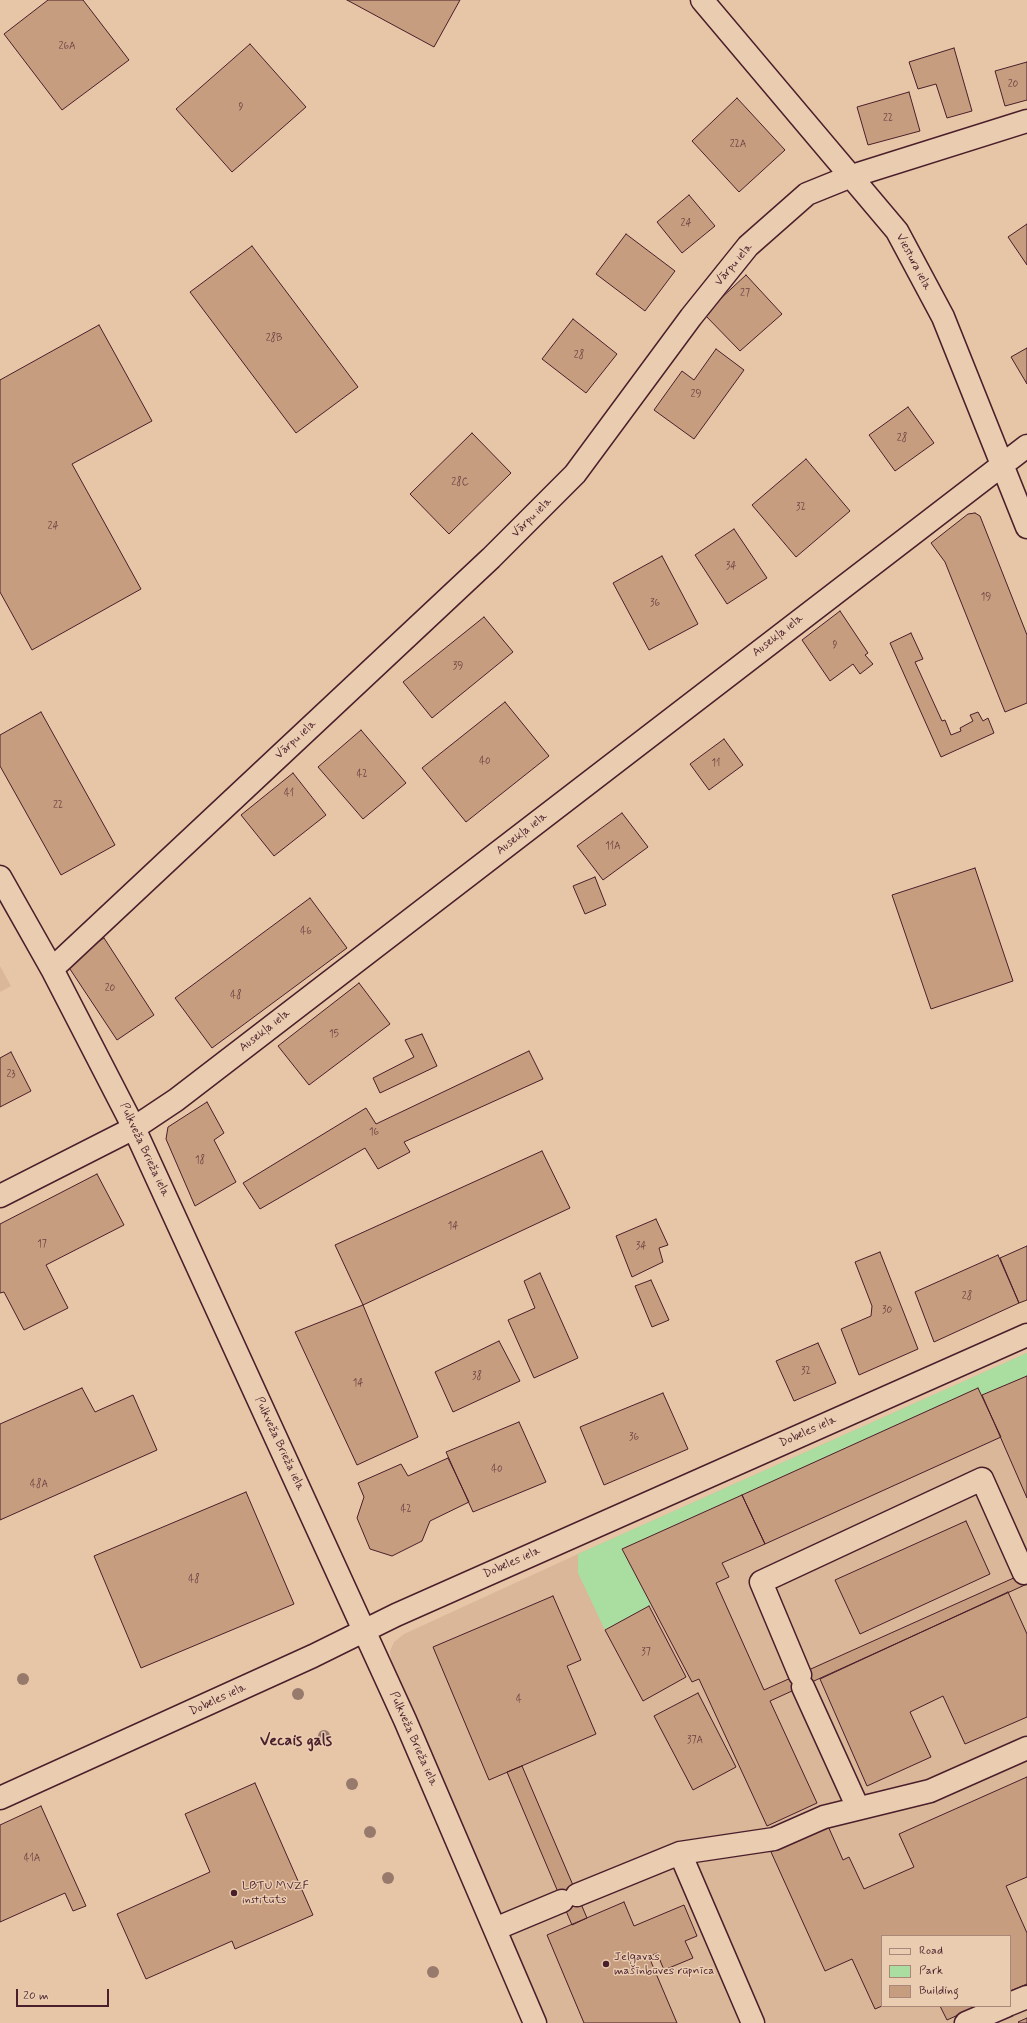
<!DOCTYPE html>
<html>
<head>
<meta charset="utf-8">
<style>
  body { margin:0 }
  #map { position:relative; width:1027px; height:2023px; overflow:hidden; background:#e7c6a7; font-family:Mynerve,sans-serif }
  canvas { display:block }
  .legend { position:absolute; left:881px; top:1935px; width:130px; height:72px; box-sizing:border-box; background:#eacdb1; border:1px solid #aa877b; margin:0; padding:5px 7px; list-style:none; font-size:12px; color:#4a1f2b }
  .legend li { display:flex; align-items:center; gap:8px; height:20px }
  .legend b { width:20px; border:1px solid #aa877b }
  .scale { position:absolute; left:16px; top:1989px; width:93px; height:18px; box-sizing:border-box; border:2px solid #4a1f2b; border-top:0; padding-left:5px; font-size:12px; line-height:14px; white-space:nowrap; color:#4a1f2b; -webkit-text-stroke:3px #eacdb1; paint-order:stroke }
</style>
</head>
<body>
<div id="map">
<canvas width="1027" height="2023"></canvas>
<ul class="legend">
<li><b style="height:5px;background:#eacdb1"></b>Road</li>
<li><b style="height:11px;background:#aadea0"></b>Park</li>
<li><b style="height:11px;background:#c79d7f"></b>Building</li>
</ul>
<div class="scale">20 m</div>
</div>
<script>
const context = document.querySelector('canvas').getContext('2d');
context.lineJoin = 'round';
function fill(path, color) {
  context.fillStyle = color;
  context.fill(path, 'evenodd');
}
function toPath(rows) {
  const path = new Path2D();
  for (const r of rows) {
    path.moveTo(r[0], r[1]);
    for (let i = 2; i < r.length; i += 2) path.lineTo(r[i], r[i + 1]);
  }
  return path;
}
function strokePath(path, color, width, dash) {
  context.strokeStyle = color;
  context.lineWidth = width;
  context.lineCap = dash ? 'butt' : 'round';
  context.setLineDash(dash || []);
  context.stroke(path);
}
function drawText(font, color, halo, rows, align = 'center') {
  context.font = font + ' Mynerve,sans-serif';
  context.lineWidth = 3;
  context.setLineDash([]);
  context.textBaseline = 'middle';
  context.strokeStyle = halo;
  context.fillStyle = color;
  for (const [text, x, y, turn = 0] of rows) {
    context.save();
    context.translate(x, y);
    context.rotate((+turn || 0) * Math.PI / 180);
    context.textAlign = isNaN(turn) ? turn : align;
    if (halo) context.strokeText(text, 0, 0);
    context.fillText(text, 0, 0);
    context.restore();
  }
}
fill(toPath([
  [0,966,11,986,0,992],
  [1027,1353,1027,2023,543,2023,392,1668,390,1651,394,1642,404,1634,578,1554],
  [882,1936,1010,1936,1010,2006,882,2006]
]), '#dab799');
fill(toPath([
  [1027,1353,1027,1376,982,1395,978,1388,623,1549,652,1605,605,1630,578,1573,578,1554]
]), '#aadea0');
const building = toPath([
  [48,0,83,0,129,60,62,110,4,34,48,0],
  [347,0,460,0,434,47,347,0],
  [250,44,306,107,232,172,176,109,250,44],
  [954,48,972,111,947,118,936,84,918,89,909,62,954,48],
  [1027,62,1027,100,1005,106,995,71,1027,62],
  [909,92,920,131,868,145,857,107,909,92],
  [737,98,785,150,739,192,692,141,737,98],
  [689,195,715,226,682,253,657,222,689,195],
  [1027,224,1027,265,1008,237,1027,224],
  [626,234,675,271,645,311,596,274,626,234],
  [252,246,358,387,296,433,190,292,252,246],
  [746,275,782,314,740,351,704,314,746,275],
  [573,319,617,354,586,393,542,359,573,319],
  [99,325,152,421,72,464,141,589,32,650,0,592,0,380,99,325],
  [1027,348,1027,384,1011,357,1027,348],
  [716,349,744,370,694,439,654,410,682,371,694,380,716,349],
  [908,407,934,443,895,471,869,435,908,407],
  [472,433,511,473,449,534,410,494,472,433],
  [806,459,850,511,796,557,752,505,806,459],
  [975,513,980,516,1027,635,1027,703,1005,712,945,562,931,543,968,514,975,513],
  [734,529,767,578,727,604,695,555,734,529],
  [662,556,698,624,649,650,613,583,662,556],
  [840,611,868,653,865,655,873,664,860,674,853,664,830,681,802,640,840,611],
  [484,617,513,652,432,718,403,682,484,617],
  [911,633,923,659,915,662,942,721,945,720,951,735,961,731,960,728,973,721,970,715,978,712,983,721,988,718,994,733,941,757,890,643,911,633],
  [505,702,549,756,466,822,422,768,505,702],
  [41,712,115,845,61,875,0,766,0,735,41,712],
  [361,730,406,783,363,819,318,767,361,730],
  [724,739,743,765,709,790,690,764,724,739],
  [293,773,326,815,274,856,241,815,293,773],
  [622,813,648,847,603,880,577,846,622,813],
  [975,868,1013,981,931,1009,892,895,975,868],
  [595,877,606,905,585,914,573,886,595,877],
  [310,898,347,948,212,1048,175,998,310,898],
  [104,938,154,1015,117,1040,66,963,104,938],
  [359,983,390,1024,309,1085,278,1046,359,983],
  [422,1034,437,1066,380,1093,373,1078,414,1057,405,1040,422,1034],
  [529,1051,543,1079,404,1142,410,1152,378,1169,365,1148,260,1209,243,1183,366,1108,376,1124,529,1051],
  [11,1052,31,1091,0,1107,0,1058,11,1052],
  [207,1102,224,1133,214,1140,236,1182,195,1206,166,1139,168,1127,207,1102],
  [542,1151,570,1208,363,1305,335,1245,542,1151],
  [97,1174,124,1225,46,1265,68,1308,24,1330,4,1292,0,1293,0,1224,97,1174],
  [656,1219,668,1245,659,1248,663,1262,632,1277,616,1236,656,1219],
  [1027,1246,1027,1300,1019,1303,1000,1258,1027,1246],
  [880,1252,918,1349,859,1375,841,1329,871,1316,872,1306,855,1262,880,1252],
  [998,1255,1019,1303,934,1342,915,1292,998,1255],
  [540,1273,578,1358,534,1378,508,1320,535,1308,524,1281,540,1273],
  [651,1280,669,1320,652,1327,635,1286,651,1280],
  [363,1305,418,1437,357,1465,295,1332,363,1305],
  [499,1341,520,1381,453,1412,435,1372,499,1341],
  [818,1343,836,1383,794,1401,776,1361,818,1343],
  [1027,1376,1027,1498,982,1395,1027,1376],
  [82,1388,95,1412,133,1395,157,1450,0,1520,0,1424,82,1388],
  [978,1388,1001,1437,765,1544,742,1495,978,1388],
  [663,1393,688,1449,604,1485,580,1427,663,1393],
  [519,1422,546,1482,473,1512,446,1452,519,1422],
  [448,1458,469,1502,430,1521,422,1541,392,1556,370,1549,357,1518,364,1497,358,1483,401,1464,408,1476,448,1458],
  [246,1492,294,1604,141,1668,94,1556,246,1492],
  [742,1495,765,1544,722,1563,729,1577,716,1583,764,1690,1027,1572,1027,1584,770,1701,817,1803,767,1826,699,1679,692,1682,622,1549,742,1495],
  [966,1521,990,1574,860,1634,835,1580,966,1521],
  [1008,1592,1027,1634,1027,1717,965,1744,943,1696,910,1712,931,1757,867,1786,820,1679,1008,1592],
  [553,1596,581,1660,567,1666,596,1734,489,1780,433,1647,553,1596],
  [649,1606,686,1677,643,1701,605,1630,649,1606],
  [698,1693,736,1767,693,1790,654,1716,698,1693],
  [522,1766,587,1918,572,1925,507,1772,522,1766],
  [1027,1777,1027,1877,1006,1886,1027,1933,1027,1984,1010,1991,1010,1936,882,1936,882,2006,875,2009,852,1959,825,1971,771,1852,828,1826,843,1860,849,1857,864,1889,914,1867,899,1834,1027,1777],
  [255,1783,313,1915,235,1949,232,1941,146,1979,117,1914,210,1872,185,1814,255,1783],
  [41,1806,86,1906,73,1911,65,1893,0,1922,0,1825,41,1806],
  [624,1902,634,1926,684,1905,697,1936,685,1941,693,1958,664,1970,657,1953,649,1957,677,2023,584,2023,547,1935,624,1902],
  [940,2006,978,2006,947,2020,940,2006],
  [1027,2018,1027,2023,1019,2023,1018,2022,1027,2018]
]);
fill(building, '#c79d7f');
strokePath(building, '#4a1f2b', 1);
const minor = toPath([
  [702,0,897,231,943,317,1027,527],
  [0,877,52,969,134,1128,405,1720,535,2023],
  [52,969,491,558,575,474,691,317,748,246,807,194,849,177,1027,121],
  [0,1196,134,1128,176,1100,1027,446],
  [800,1675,761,1582,982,1479,1024,1573],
  [803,1687,858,1808],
  [0,1798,313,1656,396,1615,1027,1335],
  [680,1853,753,2023],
  [577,1895,680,1853,774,1839,824,1817,930,1791,1027,1748],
  [495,1929,562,1901],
  [1010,2004,1027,1997],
  [966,2023,1006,2006]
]);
strokePath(minor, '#4a1f2b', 25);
strokePath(minor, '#eacdb1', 22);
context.fillStyle = '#987a6d';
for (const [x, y] of [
  [23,1679],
  [298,1694],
  [324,1736],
  [352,1784],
  [370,1832],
  [388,1878],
  [433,1972]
]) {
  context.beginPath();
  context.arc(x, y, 6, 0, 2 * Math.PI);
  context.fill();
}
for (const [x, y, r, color] of [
  [234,1893,4,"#4a1f2b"],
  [606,1964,4,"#4a1f2b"]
]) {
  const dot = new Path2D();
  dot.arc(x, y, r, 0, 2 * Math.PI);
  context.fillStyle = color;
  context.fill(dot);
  strokePath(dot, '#eacdb1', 1.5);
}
drawText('10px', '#693e40', null, [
  ["26A",67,47],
  ["20",1013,85],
  ["9",241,108],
  ["22",888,119],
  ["22A",738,145],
  ["24",686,224],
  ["27",745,294],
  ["28B",274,339],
  ["28",579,356],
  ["29",696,395],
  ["28",902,439],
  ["28C",460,483],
  ["32",801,508],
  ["24",53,527],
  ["34",731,567],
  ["19",986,598],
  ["36",655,604],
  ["9",835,646],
  ["39",458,667],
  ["40",485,762],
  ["11",716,764],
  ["42",362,775],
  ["41",289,794],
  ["22",58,806],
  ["11A",613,847],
  ["46",306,932],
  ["20",110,989],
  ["48",236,996],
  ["15",334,1035],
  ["23",11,1075],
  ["16",374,1133],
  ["18",200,1161],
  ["14",453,1227],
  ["17",42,1245],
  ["34",641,1247],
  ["28",967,1297],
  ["30",887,1311],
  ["32",806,1372],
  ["38",477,1377],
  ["14",358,1384],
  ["36",634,1438],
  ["40",497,1470],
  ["48A",39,1485],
  ["42",406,1510],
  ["48",194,1580],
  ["37",646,1653],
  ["4",519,1700],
  ["37A",695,1741],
  ["41A",32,1859]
]);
drawText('12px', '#4a1f2b', '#eacdb1', [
  ["Viestura iela",913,262,62],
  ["Vārpu iela",734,265,-50],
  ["Vārpu iela",532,518,-45],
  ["Ausekļa iela",778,636,-38],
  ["Vārpu iela",296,740,-43],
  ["Ausekļa iela",522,834,-38],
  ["Ausekļa iela",265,1031,-38],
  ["Pulkveža Brieža iela",144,1150,65],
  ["Dobeles iela",808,1432,-24],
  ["Pulkveža Brieža iela",279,1444,65],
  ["Dobeles iela",512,1563,-24],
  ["Dobeles iela",218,1700,-25],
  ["Pulkveža Brieža iela",413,1739,66]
]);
drawText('12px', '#4a1f2b', '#eacdb1', [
  ["LBTU MVZF",242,1886],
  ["institūts",242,1900],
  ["Jelgavas",614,1957],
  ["mašīnbūves rūpnīca",614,1971]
], 'left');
drawText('bold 16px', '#4a1f2b', '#eacdb1', [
  ["Vecais gals",296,1742]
]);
</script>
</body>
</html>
